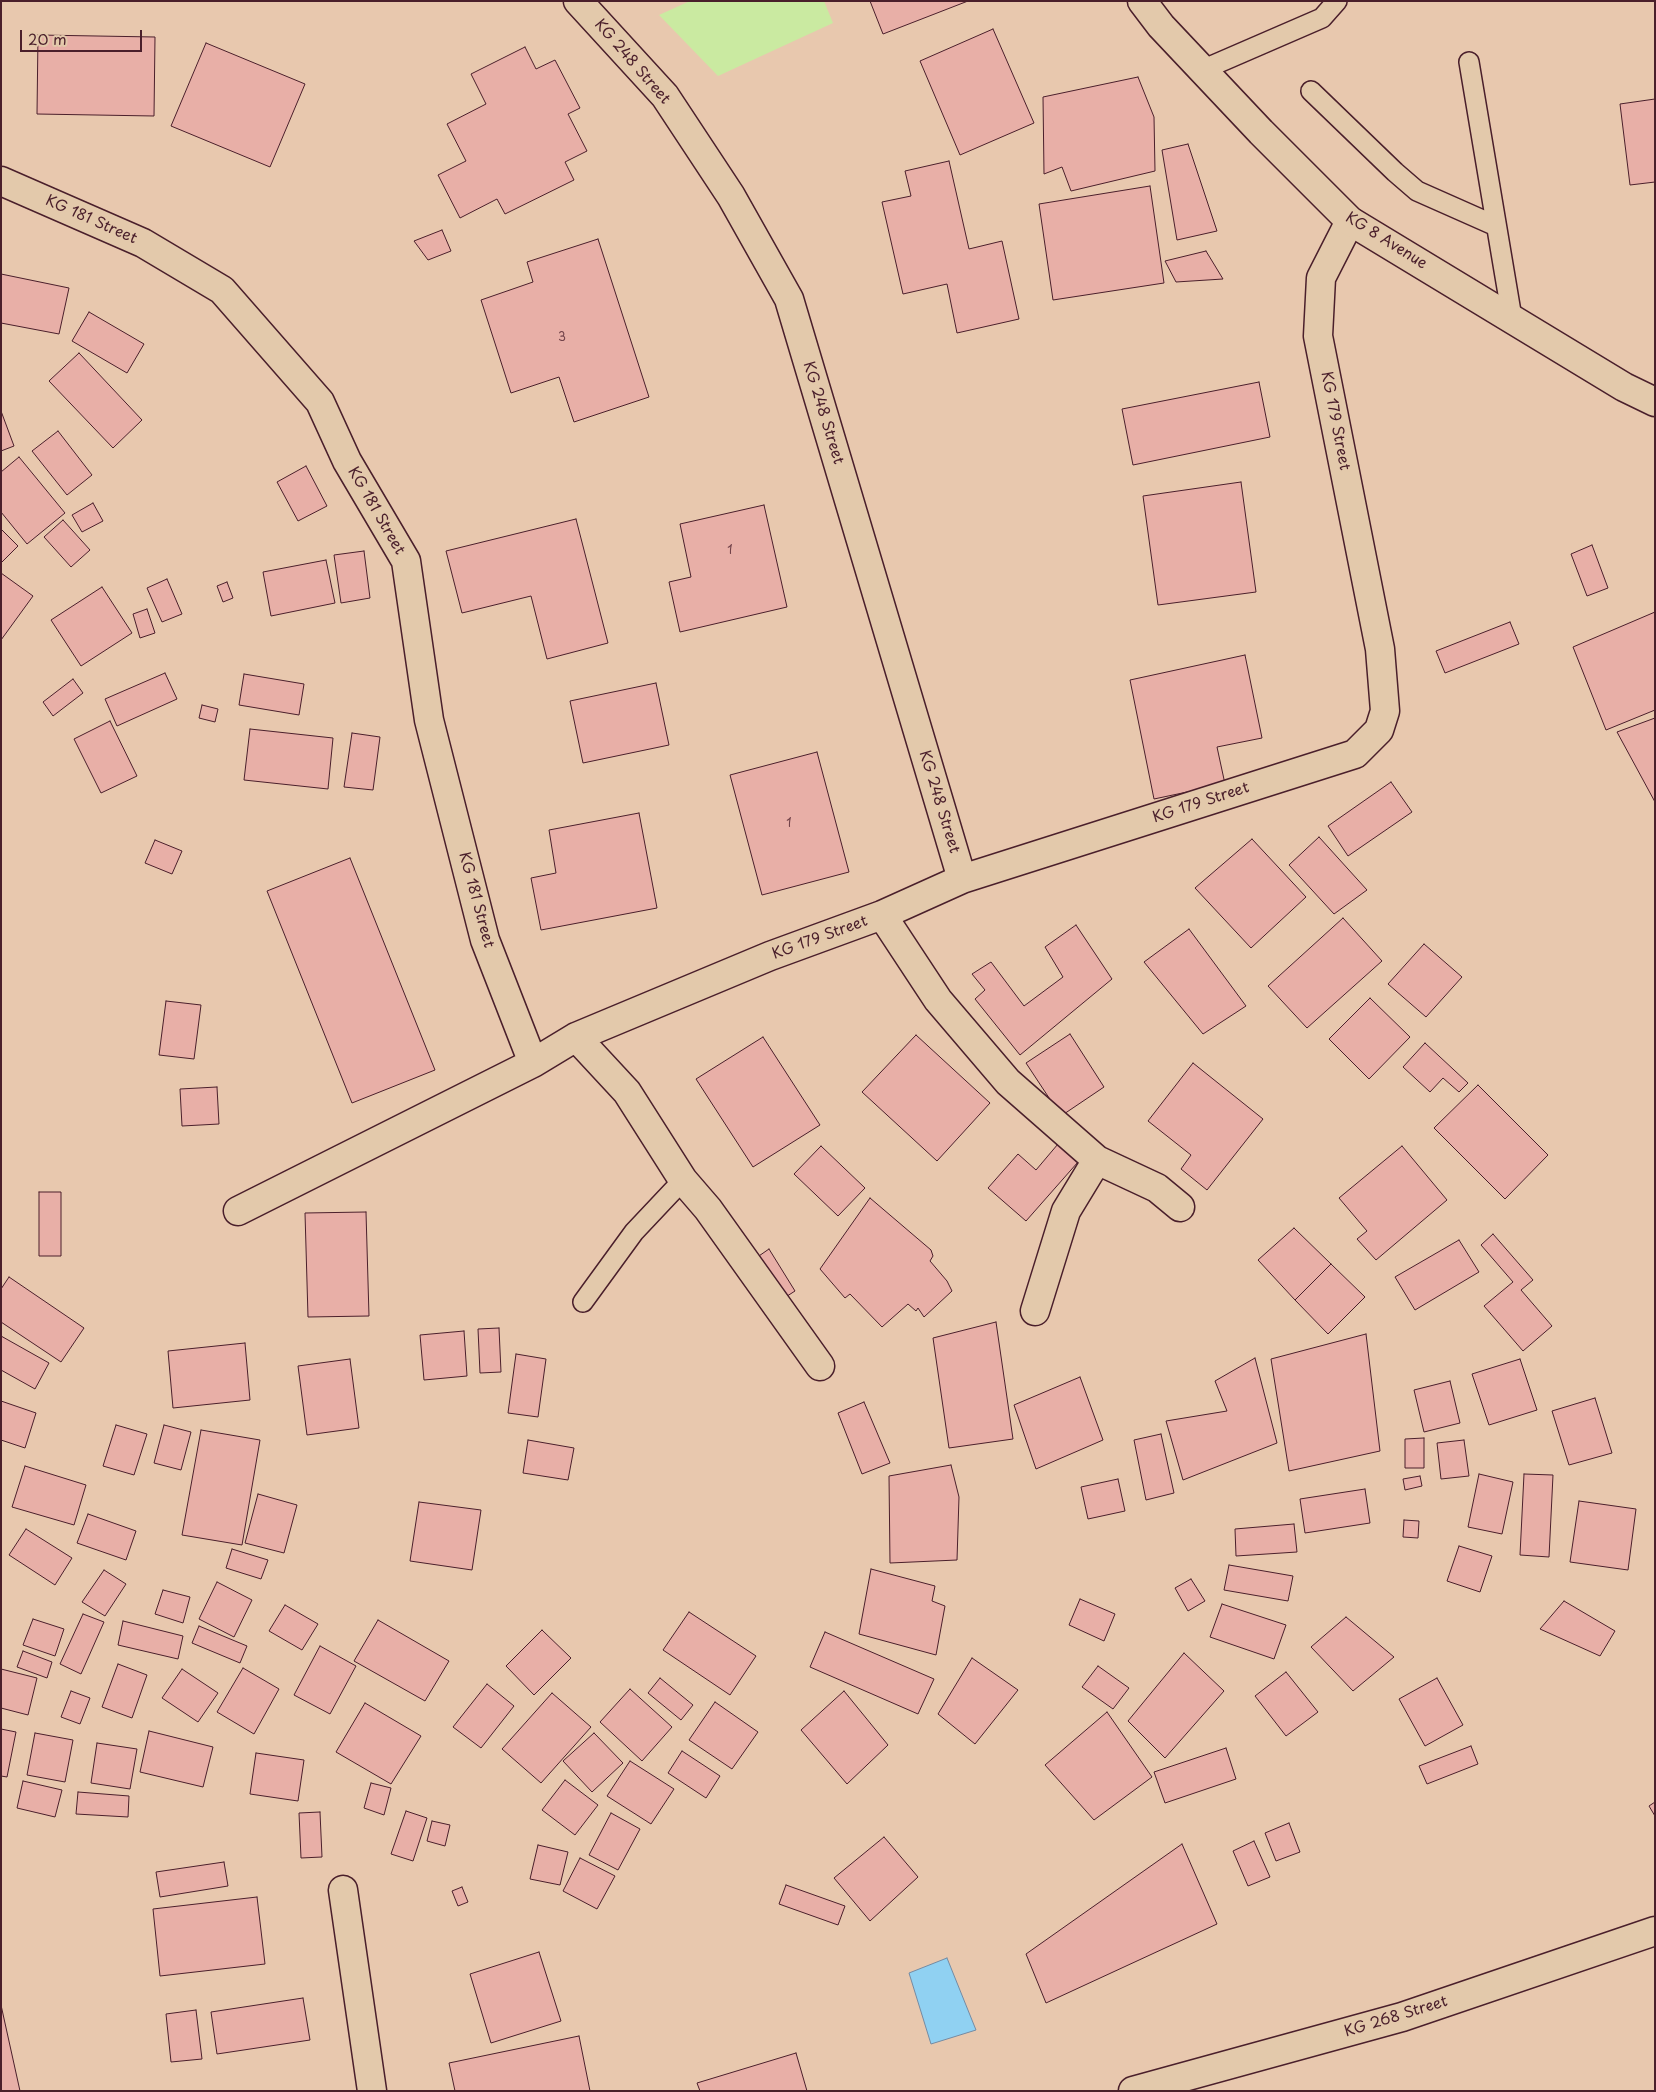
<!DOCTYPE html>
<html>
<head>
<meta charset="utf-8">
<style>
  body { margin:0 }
  #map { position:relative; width:1656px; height:2092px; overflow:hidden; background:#e8c8ae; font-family:"Playpen Sans",sans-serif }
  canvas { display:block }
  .frame { position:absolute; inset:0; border:2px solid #4a1f2b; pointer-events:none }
  .scale { position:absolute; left:20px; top:30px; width:122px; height:22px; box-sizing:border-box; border:2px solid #4a1f2b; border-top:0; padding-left:6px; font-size:15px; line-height:18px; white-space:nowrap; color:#4a1f2b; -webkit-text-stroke:4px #e3c9ab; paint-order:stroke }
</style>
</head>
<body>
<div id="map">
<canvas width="1656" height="2092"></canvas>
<div class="frame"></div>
<div class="scale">20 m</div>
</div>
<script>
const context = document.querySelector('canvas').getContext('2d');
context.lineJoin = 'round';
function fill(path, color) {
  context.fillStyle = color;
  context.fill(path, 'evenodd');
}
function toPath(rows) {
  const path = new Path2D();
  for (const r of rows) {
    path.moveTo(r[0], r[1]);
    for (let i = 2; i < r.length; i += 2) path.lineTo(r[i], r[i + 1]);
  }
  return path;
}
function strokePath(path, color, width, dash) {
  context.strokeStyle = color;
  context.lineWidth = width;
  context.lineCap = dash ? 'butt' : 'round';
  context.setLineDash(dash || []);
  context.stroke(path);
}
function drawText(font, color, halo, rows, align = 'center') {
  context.font = font + ' "Playpen Sans",sans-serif';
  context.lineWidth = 5;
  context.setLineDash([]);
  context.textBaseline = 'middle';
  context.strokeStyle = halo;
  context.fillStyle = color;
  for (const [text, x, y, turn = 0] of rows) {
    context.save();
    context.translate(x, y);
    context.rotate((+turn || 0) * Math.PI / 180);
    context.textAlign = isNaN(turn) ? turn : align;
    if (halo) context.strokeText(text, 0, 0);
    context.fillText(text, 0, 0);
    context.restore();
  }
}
fill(toPath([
  [690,1,824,1,833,23,718,76,659,15]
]), '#caeaa1');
const water = toPath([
  [947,1958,976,2030,931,2044,909,1973,947,1958]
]);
fill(water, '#90d1f2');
strokePath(water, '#748aa2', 1);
const building = toPath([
  [870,1,968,1,883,34,870,1],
  [993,29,1034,123,960,155,920,61,993,29],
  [38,35,155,37,154,116,37,114,38,35],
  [206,43,305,84,270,167,171,126,206,43],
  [525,47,536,69,555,60,580,108,568,114,587,151,565,162,574,180,505,214,497,199,460,218,438,175,466,161,447,124,486,104,471,74,525,47],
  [1138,77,1154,117,1155,171,1071,191,1062,167,1044,174,1043,97,1138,77],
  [1655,99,1655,182,1630,185,1620,104,1655,99],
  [1188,144,1217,231,1177,240,1162,150,1188,144],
  [949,161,969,249,1002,241,1019,319,957,333,947,284,903,294,882,202,911,196,905,171,949,161],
  [1150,186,1164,283,1053,300,1039,204,1150,186],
  [442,230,451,251,428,260,414,241,442,230],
  [598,239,649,397,574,422,559,377,511,393,481,300,533,282,527,262,598,239],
  [1206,251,1223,279,1176,282,1165,261,1206,251],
  [1,274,69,288,59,334,1,323,1,274],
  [89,312,144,344,127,373,72,341,89,312],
  [79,353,142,420,113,448,49,381,79,353],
  [1259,382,1270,437,1133,465,1122,409,1259,382],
  [1,411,14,446,1,451,1,411],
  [58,431,92,475,67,495,32,451,58,431],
  [19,457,65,513,27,544,1,512,1,472,19,457],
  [306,466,327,506,298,521,277,482,306,466],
  [1241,482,1256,592,1158,605,1143,496,1241,482],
  [93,503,103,521,82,532,72,515,93,503],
  [764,505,787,607,680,632,669,582,691,577,680,524,764,505],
  [576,519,608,643,547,659,531,596,462,613,446,551,576,519],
  [63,520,90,550,71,567,44,537,63,520],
  [1,529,18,546,1,563,1,529],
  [1592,545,1608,588,1587,596,1571,554,1592,545],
  [364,551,370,598,341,603,334,555,364,551],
  [326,560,335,603,271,616,263,572,326,560],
  [1,573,33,596,1,640,1,573],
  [167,579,182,614,162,622,147,588,167,579],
  [227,582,233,598,223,602,217,586,227,582],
  [102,587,132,633,81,666,51,620,102,587],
  [147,609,155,633,140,638,133,614,147,609],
  [1655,612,1655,710,1606,730,1573,647,1655,612],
  [1510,622,1519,644,1445,673,1436,651,1510,622],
  [1245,655,1262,738,1217,747,1225,784,1154,799,1130,680,1245,655],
  [165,673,177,699,117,726,105,699,165,673],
  [244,674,304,684,299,715,239,705,244,674],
  [73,679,83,693,53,716,43,702,73,679],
  [656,683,669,745,583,763,570,701,656,683],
  [202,705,218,709,215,722,199,718,202,705],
  [1655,718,1655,802,1617,732,1655,718],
  [110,721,137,776,101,793,74,739,110,721],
  [250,729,333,738,328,789,244,780,250,729],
  [352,733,380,737,373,790,344,787,352,733],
  [817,752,849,872,762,895,730,775,817,752],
  [1391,782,1412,812,1348,856,1328,826,1391,782],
  [639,813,657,908,541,930,531,878,556,873,549,830,639,813],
  [1319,837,1367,890,1334,914,1289,865,1319,837],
  [1252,839,1306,897,1251,948,1195,888,1252,839],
  [155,840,182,851,172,874,145,863,155,840],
  [350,858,435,1070,352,1103,267,891,350,858],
  [1343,918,1382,961,1307,1028,1268,986,1343,918],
  [1076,925,1112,979,1020,1055,975,999,985,990,972,974,991,962,1024,1006,1063,977,1045,947,1076,925],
  [1189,929,1246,1006,1203,1034,1144,962,1189,929],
  [1424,944,1462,977,1426,1017,1388,984,1424,944],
  [1370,998,1410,1037,1369,1079,1329,1039,1370,998],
  [166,1001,201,1005,194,1059,159,1055,166,1001],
  [1070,1034,1104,1087,1061,1116,1026,1063,1070,1034],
  [916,1035,990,1103,937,1161,862,1092,916,1035],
  [763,1037,820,1125,753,1167,696,1079,763,1037],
  [1425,1043,1468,1083,1459,1092,1443,1078,1430,1092,1403,1067,1425,1043],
  [1193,1063,1263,1119,1207,1190,1181,1169,1191,1155,1148,1121,1193,1063],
  [1478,1085,1548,1155,1505,1199,1434,1128,1478,1085],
  [217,1087,219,1124,182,1126,180,1089,217,1087],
  [1058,1144,1078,1162,1026,1221,988,1188,1018,1154,1036,1170,1058,1144],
  [821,1146,865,1188,838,1216,794,1174,821,1146],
  [1402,1146,1447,1200,1376,1260,1357,1239,1367,1231,1339,1198,1402,1146],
  [39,1192,61,1192,61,1256,39,1256,39,1192],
  [870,1198,931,1250,933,1256,930,1261,947,1281,952,1291,924,1317,918,1308,916,1311,908,1304,882,1327,850,1294,845,1298,820,1269,870,1198],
  [366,1212,369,1316,308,1317,305,1213,366,1212],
  [1294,1228,1331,1264,1295,1300,1258,1260,1294,1228],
  [1493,1234,1533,1280,1521,1290,1552,1326,1523,1351,1484,1306,1513,1282,1481,1245,1493,1234],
  [1459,1240,1479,1272,1415,1310,1395,1277,1459,1240],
  [769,1249,795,1291,781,1300,756,1258,769,1249],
  [1331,1264,1365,1297,1328,1334,1295,1300,1331,1264],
  [9,1277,84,1328,61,1362,1,1322,1,1289,9,1277],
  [996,1322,1013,1439,949,1448,933,1338,996,1322],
  [499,1328,501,1372,480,1373,478,1329,499,1328],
  [464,1331,467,1376,424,1380,420,1335,464,1331],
  [1366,1334,1380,1451,1289,1471,1271,1359,1366,1334],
  [1,1336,49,1363,35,1389,1,1370,1,1336],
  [245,1343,250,1400,173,1408,168,1351,245,1343],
  [516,1354,546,1359,538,1417,508,1413,516,1354],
  [1255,1358,1277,1443,1183,1480,1166,1421,1227,1411,1215,1381,1255,1358],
  [350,1359,359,1428,307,1435,298,1366,350,1359],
  [1520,1359,1537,1410,1489,1425,1472,1374,1520,1359],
  [1080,1377,1103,1440,1036,1469,1014,1405,1080,1377],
  [1450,1381,1460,1423,1424,1432,1414,1390,1450,1381],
  [1595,1398,1612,1453,1569,1465,1552,1411,1595,1398],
  [1,1401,36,1413,25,1448,1,1440,1,1401],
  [864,1402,890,1463,862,1474,838,1413,864,1402],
  [116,1425,147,1434,134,1475,103,1466,116,1425],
  [164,1425,191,1432,181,1470,154,1463,164,1425],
  [201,1430,260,1440,242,1545,182,1535,201,1430],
  [1161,1434,1174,1493,1146,1500,1134,1440,1161,1434],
  [1424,1438,1424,1468,1405,1468,1405,1439,1424,1438],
  [528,1440,574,1448,568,1480,523,1473,528,1440],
  [1464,1440,1469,1476,1441,1479,1437,1443,1464,1440],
  [951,1465,959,1497,957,1560,890,1563,889,1476,951,1465],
  [25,1466,86,1485,74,1525,12,1507,25,1466],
  [1479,1474,1513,1482,1502,1534,1468,1527,1479,1474],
  [1524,1474,1553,1475,1549,1557,1520,1555,1524,1474],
  [1420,1476,1422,1486,1405,1490,1403,1479,1420,1476],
  [1118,1479,1125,1511,1088,1519,1081,1487,1118,1479],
  [1365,1489,1370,1523,1305,1533,1300,1499,1365,1489],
  [258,1494,297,1505,284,1553,245,1543,258,1494],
  [1579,1501,1636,1509,1628,1570,1570,1562,1579,1501],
  [419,1502,481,1510,472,1570,410,1561,419,1502],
  [88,1514,136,1531,126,1560,77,1543,88,1514],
  [1404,1520,1419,1521,1418,1538,1403,1537,1404,1520],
  [1294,1524,1297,1552,1236,1556,1235,1529,1294,1524],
  [26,1529,72,1558,55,1585,9,1555,26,1529],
  [1459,1546,1492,1556,1480,1592,1447,1581,1459,1546],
  [232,1549,268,1560,261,1579,226,1568,232,1549],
  [1229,1565,1293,1576,1288,1601,1224,1590,1229,1565],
  [871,1569,935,1586,932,1601,945,1606,936,1655,859,1634,871,1569],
  [104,1570,126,1584,105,1616,82,1602,104,1570],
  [1191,1579,1205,1601,1188,1611,1175,1588,1191,1579],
  [217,1582,252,1600,234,1637,199,1619,217,1582],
  [163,1590,190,1597,183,1623,155,1614,163,1590],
  [1080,1599,1115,1614,1104,1641,1069,1625,1080,1599],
  [1564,1601,1615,1631,1600,1656,1540,1629,1564,1601],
  [1222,1604,1286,1625,1274,1659,1210,1637,1222,1604],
  [285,1605,318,1624,302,1650,269,1631,285,1605],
  [689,1612,756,1656,730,1695,663,1650,689,1612],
  [83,1614,104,1622,81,1674,60,1664,83,1614],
  [1346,1617,1394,1657,1353,1691,1311,1647,1346,1617],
  [33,1619,64,1629,55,1656,23,1645,33,1619],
  [378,1620,449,1661,425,1701,354,1661,378,1620],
  [123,1621,183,1636,178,1659,118,1645,123,1621],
  [199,1626,247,1646,240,1663,192,1643,199,1626],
  [542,1630,571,1658,534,1695,506,1666,542,1630],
  [825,1632,934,1679,918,1714,810,1667,825,1632],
  [320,1646,356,1666,330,1714,294,1695,320,1646],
  [23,1651,52,1662,47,1678,17,1667,23,1651],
  [1184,1653,1224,1691,1165,1758,1128,1721,1184,1653],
  [972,1658,1018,1690,975,1744,938,1714,972,1658],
  [118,1664,147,1675,132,1718,102,1707,118,1664],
  [1098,1666,1129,1688,1113,1709,1082,1687,1098,1666],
  [243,1668,279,1689,254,1734,217,1712,243,1668],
  [1,1669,37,1678,28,1715,1,1708,1,1669],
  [182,1669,218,1693,198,1722,162,1698,182,1669],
  [1286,1672,1318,1712,1286,1736,1255,1696,1286,1672],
  [660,1678,693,1705,681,1720,648,1693,660,1678],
  [1437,1678,1463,1725,1425,1746,1399,1699,1437,1678],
  [487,1684,514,1706,481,1748,453,1727,487,1684],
  [630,1689,672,1727,642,1761,600,1722,630,1689],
  [71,1691,90,1698,80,1724,61,1717,71,1691],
  [844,1691,888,1745,847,1784,801,1730,844,1691],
  [552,1693,591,1727,541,1783,502,1749,552,1693],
  [715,1702,758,1732,732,1769,689,1740,715,1702],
  [365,1703,421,1736,391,1784,336,1752,365,1703],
  [1107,1712,1152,1777,1094,1820,1045,1765,1107,1712],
  [1,1729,16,1732,7,1777,1,1776,1,1729],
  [149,1731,213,1747,203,1787,140,1772,149,1731],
  [35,1733,73,1740,65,1782,27,1775,35,1733],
  [594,1733,623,1763,592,1792,563,1761,594,1733],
  [97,1743,137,1749,130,1789,91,1783,97,1743],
  [1471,1746,1478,1764,1427,1784,1419,1766,1471,1746],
  [1226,1748,1236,1779,1165,1803,1154,1772,1226,1748],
  [682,1751,720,1776,706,1798,668,1773,682,1751],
  [256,1753,304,1760,298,1801,250,1794,256,1753],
  [630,1761,674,1789,651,1824,607,1796,630,1761],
  [565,1780,598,1805,575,1835,542,1810,565,1780],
  [23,1781,62,1790,55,1817,17,1808,23,1781],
  [371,1783,391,1788,384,1815,364,1808,371,1783],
  [78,1792,129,1796,128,1817,76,1814,78,1792],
  [1655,1802,1655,1816,1649,1806,1655,1802],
  [406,1811,427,1818,413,1861,391,1854,406,1811],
  [320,1812,322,1857,301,1858,299,1813,320,1812],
  [611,1813,640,1829,618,1870,589,1855,611,1813],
  [432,1821,450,1825,445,1846,427,1841,432,1821],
  [1289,1823,1300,1852,1276,1861,1265,1833,1289,1823],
  [884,1837,918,1877,870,1921,834,1878,884,1837],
  [1254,1841,1270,1877,1248,1886,1233,1851,1254,1841],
  [1182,1844,1217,1924,1046,2003,1026,1954,1182,1844],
  [538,1845,568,1852,560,1885,530,1879,538,1845],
  [580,1858,615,1876,597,1909,563,1891,580,1858],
  [224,1862,228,1886,160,1897,156,1872,224,1862],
  [786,1885,845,1906,838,1925,779,1904,786,1885],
  [462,1887,468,1902,458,1906,452,1891,462,1887],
  [257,1897,265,1964,160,1976,153,1909,257,1897],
  [539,1952,561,2021,491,2043,470,1974,539,1952],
  [303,1998,310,2040,217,2054,211,2012,303,1998],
  [1,2005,20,2091,1,2091,1,2005],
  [196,2010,202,2059,171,2062,166,2014,196,2010],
  [579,2036,590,2091,455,2091,449,2063,579,2036],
  [796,2053,807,2091,700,2091,697,2083,796,2053]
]);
fill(building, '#e8afa7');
strokePath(building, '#4a1f2b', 1);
const service = toPath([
  [1469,62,1512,318],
  [1202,70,1322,18,1337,1],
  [1311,91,1395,172,1417,191,1496,226],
  [583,1302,634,1232,683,1180]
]);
const minor = toPath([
  [578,1,665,96,731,196,789,299,962,879],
  [1,181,143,243,222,290,320,402,347,461,406,561,429,720,485,940,533,1063],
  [882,915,938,1000,1008,1082,1097,1160,1157,1188,1180,1207],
  [576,1037,627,1092,683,1180,708,1209,820,1366],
  [238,1211,533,1063,576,1037,770,956,882,915,962,879,1355,754,1379,730,1385,711,1380,649,1318,336,1321,278,1350,221],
  [1035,1311,1066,1211,1097,1160],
  [343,1890,372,2091],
  [1133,2091,1402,2017,1655,1931]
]);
const tertiary = toPath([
  [1142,1,1161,26,1261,132,1350,221,1624,387,1655,402]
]);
strokePath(service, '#4a1f2b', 22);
strokePath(minor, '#4a1f2b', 31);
strokePath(tertiary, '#4a1f2b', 31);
strokePath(service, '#e3c9ab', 19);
strokePath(minor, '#e3c9ab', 28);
strokePath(tertiary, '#e3c9ab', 28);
drawText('12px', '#72434a', null, [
  ["3",562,338],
  ["1",730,551],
  ["1",789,824]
]);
drawText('15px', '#4a1f2b', '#e3c9ab', [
  ["KG 248 Street",632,62,49],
  ["KG 181 Street",91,220,24],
  ["KG 8 Avenue",1386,241,32],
  ["KG 248 Street",823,413,73],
  ["KG 179 Street",1335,421,79],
  ["KG 181 Street",376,511,60],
  ["KG 248 Street",939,802,73],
  ["KG 179 Street",1201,803,-18],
  ["KG 181 Street",476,900,75],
  ["KG 179 Street",820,938,-20],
  ["KG 268 Street",1396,2017,-17]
]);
</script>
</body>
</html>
